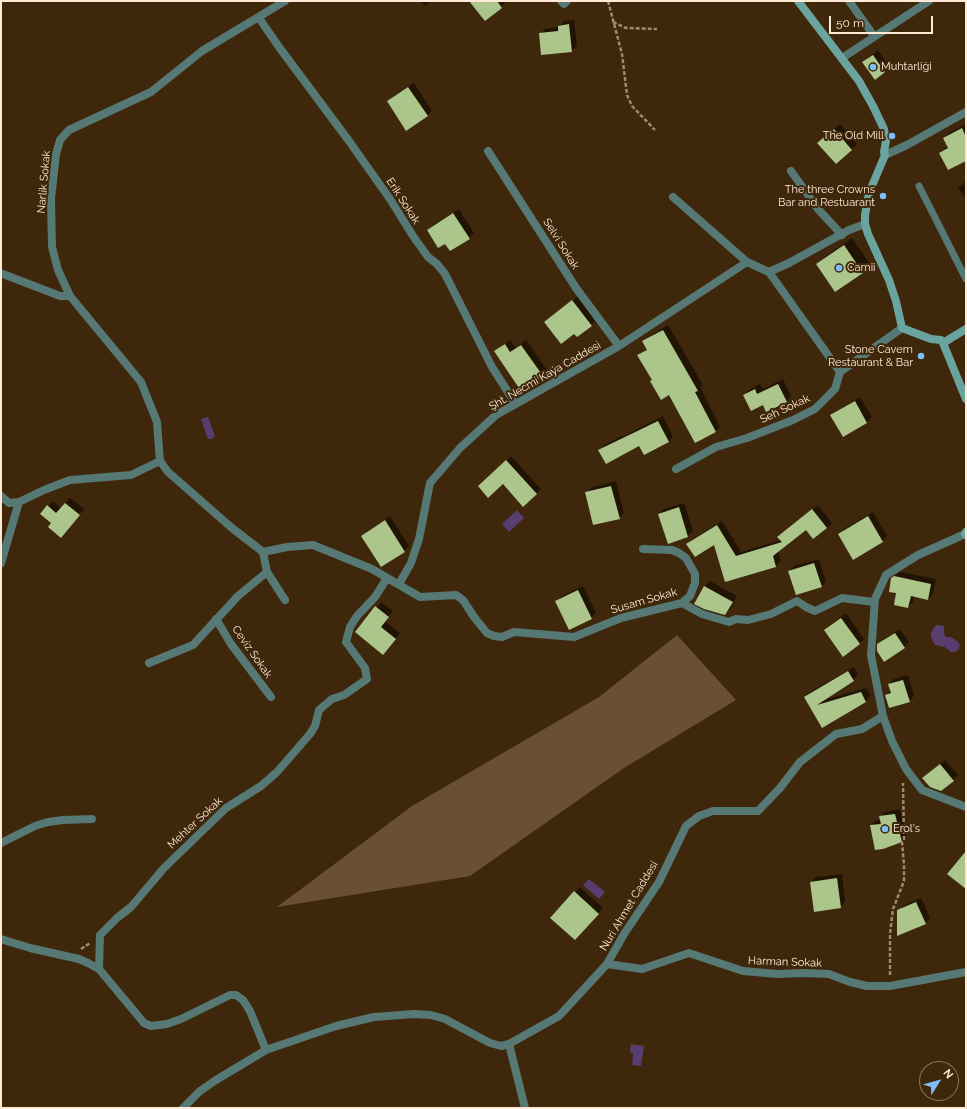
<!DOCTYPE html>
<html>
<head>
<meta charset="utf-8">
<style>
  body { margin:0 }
  #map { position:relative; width:967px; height:1109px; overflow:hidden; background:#3e270b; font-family:Raleway,sans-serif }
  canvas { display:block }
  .frame { position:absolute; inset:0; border:2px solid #ffead5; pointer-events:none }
  .north { position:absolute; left:919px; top:1061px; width:40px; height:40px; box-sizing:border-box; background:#3e270b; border:1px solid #8b755c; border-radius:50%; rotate:53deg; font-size:11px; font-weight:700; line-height:16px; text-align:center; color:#ffead5 }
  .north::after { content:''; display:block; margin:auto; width:14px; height:18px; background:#7dbef9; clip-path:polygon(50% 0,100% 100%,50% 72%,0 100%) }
  .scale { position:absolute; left:829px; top:16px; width:104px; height:18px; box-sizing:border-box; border:2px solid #ffead5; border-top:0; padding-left:5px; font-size:12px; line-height:14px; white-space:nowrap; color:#ffead5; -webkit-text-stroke:3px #3e270b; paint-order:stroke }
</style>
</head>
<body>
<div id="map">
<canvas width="967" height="1109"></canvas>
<div class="frame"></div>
<div class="north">N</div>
<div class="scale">50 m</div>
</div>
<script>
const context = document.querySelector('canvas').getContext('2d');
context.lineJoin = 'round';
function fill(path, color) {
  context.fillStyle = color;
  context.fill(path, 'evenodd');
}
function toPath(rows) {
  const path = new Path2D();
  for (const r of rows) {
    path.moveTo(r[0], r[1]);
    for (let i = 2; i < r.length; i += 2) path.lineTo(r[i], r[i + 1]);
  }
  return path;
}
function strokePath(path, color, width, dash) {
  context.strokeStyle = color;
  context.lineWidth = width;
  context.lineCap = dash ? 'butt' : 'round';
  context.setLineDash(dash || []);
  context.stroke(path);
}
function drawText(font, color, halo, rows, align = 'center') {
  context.font = font + ' Raleway,sans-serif';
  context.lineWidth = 4;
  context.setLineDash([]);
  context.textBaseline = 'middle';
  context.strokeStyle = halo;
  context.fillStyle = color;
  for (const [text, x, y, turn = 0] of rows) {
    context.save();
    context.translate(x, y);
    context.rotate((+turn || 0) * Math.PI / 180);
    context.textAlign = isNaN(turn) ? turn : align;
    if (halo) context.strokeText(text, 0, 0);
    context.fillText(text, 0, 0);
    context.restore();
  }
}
fill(toPath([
  [677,635,736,700,624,768,470,876,277,907,412,806,599,697]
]), '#694f33');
fill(toPath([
  [208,417,215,436,212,439,208,439,201,419],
  [517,510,524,518,509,532,502,524],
  [936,625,940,625,944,626,944,634,946,637,950,637,956,640,960,645,959,649,955,652,951,652,945,647,935,645,931,637,931,632],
  [589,879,605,892,599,899,583,885],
  [631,1044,644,1046,641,1066,632,1065,633,1054,630,1052]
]), '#583e6f');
fill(toPath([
  [421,1,432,1,425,6],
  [470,1,506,1,506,2,485,20],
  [574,20,577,46,571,51,540,34,545,29,559,27,564,21],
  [878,50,889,67,884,72,863,62],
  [414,83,432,111,427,116,388,101,393,96],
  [840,124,857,144,836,163,823,138],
  [966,124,966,160,940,153,948,146,944,138,949,133],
  [966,181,966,199,958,188],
  [459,209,474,233,469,238,446,242,428,230,433,225],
  [852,238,870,264,862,272,818,264,825,257],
  [578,296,596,320,591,325,577,336,574,332,545,322],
  [668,325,703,385,700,387,720,427,715,432,653,380,639,356,648,348,644,342,649,337],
  [510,340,516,348,526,340,547,370,542,375,496,352],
  [783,379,791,396,786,401,763,404,744,395,749,390,760,384,763,389],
  [860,397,872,417,867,422,832,416,837,411],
  [663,416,673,437,668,442,600,450,605,445,621,436,622,437],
  [511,456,541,489,523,505,503,483,484,481],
  [616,481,624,513,619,518,586,493,591,488],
  [70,498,84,509,66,532,52,523,48,506,53,501,61,508],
  [684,503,693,531,688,536,668,542,659,514,664,509],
  [818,505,832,523,827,528,814,538,806,529,778,551,781,561,776,566,726,581,714,543,688,544,693,539,722,521,741,552,781,540,784,532],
  [873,512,887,536,882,541,839,534,844,529],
  [390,516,409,546,404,551,381,566,362,536,367,531],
  [819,559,826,582,821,587,789,571,794,566],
  [900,572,936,579,933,594,928,599,914,596,913,602,908,607,892,579],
  [710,581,737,596,730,609,725,614,696,603,705,586],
  [583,586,596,613,591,618,557,601,562,596],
  [381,602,393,611,385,621,400,633,383,654,356,632],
  [846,613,864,639,859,644,825,630],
  [900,629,909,642,904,647,878,645,884,639],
  [854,667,858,675,853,680,824,700,866,688,871,696,866,701,823,727,805,697,810,692],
  [908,675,914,696,909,701,886,695,891,690,889,684,894,679],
  [945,760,958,775,953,780,923,778],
  [900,809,906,836,901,841,871,825,876,820,881,820,880,817,885,812],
  [842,874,845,902,840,907,811,882,816,877],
  [580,887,603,908,580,934,575,892],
  [921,898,930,918,925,923,898,911,903,906]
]), '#0007');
fill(toPath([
  [469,1,497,1,502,8,485,21],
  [569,24,572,52,541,55,539,33,558,31,558,26],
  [873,55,885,72,875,80,862,62],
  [408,87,428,116,406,131,387,101],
  [962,128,966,137,966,161,948,170,939,153,948,148,943,138],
  [834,129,852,150,836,164,817,143],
  [453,213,470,239,450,251,445,244,438,248,427,230],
  [844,245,863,273,835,292,816,264],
  [572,300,592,326,577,337,574,334,561,344,544,322],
  [663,330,698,391,695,392,716,432,695,443,669,395,661,400,650,381,652,380,637,355,647,350,642,341],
  [505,344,510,352,521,345,543,376,521,391,494,351],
  [778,384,787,402,766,412,763,405,751,411,743,395,755,389,757,394],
  [855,401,867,423,843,437,830,415],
  [658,421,669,442,644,455,639,446,606,464,598,450],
  [506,460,537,494,523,507,503,484,488,498,478,486],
  [611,486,620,519,593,525,585,492],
  [65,503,80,515,61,538,48,527,51,523,40,514,47,505,56,513],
  [679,507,688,537,668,544,658,514],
  [812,509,827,528,813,539,806,530,773,556,776,567,725,582,714,545,695,557,686,544,717,525,736,556,782,542,777,537],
  [868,516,883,542,853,560,838,534],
  [385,520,405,552,381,567,361,536],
  [814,563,822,587,796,595,788,571],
  [894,576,931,584,928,600,911,596,908,608,894,605,896,593,889,592,891,578],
  [704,586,733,602,725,615,704,609,694,604],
  [578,590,592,619,569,630,555,601],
  [375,606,389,617,381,627,396,639,383,655,355,632],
  [841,618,860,644,843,657,824,630],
  [895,633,905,648,884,662,877,651,877,644],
  [848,671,854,681,817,705,861,692,866,702,822,728,804,697],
  [903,680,910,702,889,708,885,695,891,693,888,684],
  [940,764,954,781,941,791,930,787,922,778],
  [895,814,902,842,883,849,875,850,870,825,881,824,879,816],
  [966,851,966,889,947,874],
  [837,878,841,908,814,912,810,882],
  [574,891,599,914,575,940,550,918],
  [916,902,926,924,897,936,897,910]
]), '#acc58a');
strokePath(toPath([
  [608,1,622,54,627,95,632,106,655,130],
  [613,22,626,28,657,29],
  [81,949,90,943],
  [890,975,890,934,893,909,904,881,904,865,902,842,904,839,903,783]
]), '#9f8970', 2.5, [4, 2]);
strokePath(toPath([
  [919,186,966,279]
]), '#567975', 7);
strokePath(toPath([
  [561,1,564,4,567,1],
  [849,1,874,36],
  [259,18,279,47,349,141,390,199,413,236,428,257,437,264,445,274,492,367,515,403],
  [842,58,929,1],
  [488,151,576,288,619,346],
  [885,155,907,145,966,112],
  [791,171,818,209,842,235],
  [673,197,747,262],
  [769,272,840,372],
  [3,274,60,296,70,296],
  [160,461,168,472,232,528,263,552,287,547,313,545,372,569,420,597,456,595,463,600,474,617,487,633,494,636,502,637,514,632,574,637,621,618,682,603,690,596,695,583,695,574,686,558,679,553,672,550,643,549],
  [160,461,157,422,141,382,70,296,58,270,52,247,51,199,56,154,60,140,69,130,151,92,202,51,285,1],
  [676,469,716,447,747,438,793,420,815,409,835,389,840,372,902,328],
  [1,496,9,503,19,502],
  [965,534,918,555,886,575,875,599,871,655,883,716,892,741,906,769,922,790,966,807],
  [1,563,19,502,44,490,70,480,131,475,160,461],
  [267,572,285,600],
  [399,584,411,563,419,539,430,483,460,448,496,415,619,346,747,262,769,272,789,263,849,230,865,224],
  [682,603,702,614,729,622,736,619,748,620,771,614,797,601,806,607,815,611,842,598,874,602],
  [216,619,231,644,271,697],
  [149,663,193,645,238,596,267,572,263,552],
  [1,843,35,826,48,822,63,820,92,819],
  [1,939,30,948,79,959,88,963,99,969,144,1023,151,1026,167,1024,181,1019,230,995,236,995,243,1000,250,1011,266,1050],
  [607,964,642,969,689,953,743,971,778,974,803,973,829,974,850,982,867,986,890,986,966,972],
  [99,969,100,935,117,918,131,907,164,868,226,808,261,786,277,772,310,734,315,726,319,710,332,699,344,695,367,679,365,668,346,642,350,627,357,616,375,597,387,578],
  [509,1044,525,1108],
  [183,1108,200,1091,216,1080,266,1050,336,1026,374,1017,414,1014,431,1015,445,1019,490,1043,501,1046,509,1044,559,1016,607,964,624,934,659,882,686,826,699,816,713,811,758,811,780,788,800,762,836,734,862,729,883,716]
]), '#567975', 8);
strokePath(toPath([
  [798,1,859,81,873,106,884,129,886,141,884,152,885,155,869,193,865,215,865,224,868,234,889,280,896,301,902,328,931,339,941,340,943,343],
  [943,343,966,399],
  [943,343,966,329],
  [966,532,965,534,966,535]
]), '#6aa49e', 8);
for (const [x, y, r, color] of [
  [873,67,4,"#7dbef9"],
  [892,136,4,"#7dbef9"],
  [883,196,4,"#7dbef9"],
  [839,268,4,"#7dbef9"],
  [921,356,4,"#7dbef9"],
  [885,829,4,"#7dbef9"]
]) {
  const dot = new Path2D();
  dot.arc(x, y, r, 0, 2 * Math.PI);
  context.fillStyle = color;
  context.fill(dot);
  strokePath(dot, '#3e270b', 1.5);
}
drawText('11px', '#ffead5', '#3e270b', [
  ["Muhtarliği",881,67],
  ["The Old Mill",884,136,"right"],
  ["The three Crowns",875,190,"right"],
  ["Bar and Restuarant",875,203,"right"],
  ["Camii",847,268],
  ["Stone Cavern",913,350,"right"],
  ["Restaurant & Bar",913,363,"right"],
  ["Erol's",893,829]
], 'left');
drawText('11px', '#ffead5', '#3e270b', [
  ["Narlik Sokak",44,182,-85],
  ["Erik Sokak",403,201,57],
  ["Selvi Sokak",561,244,58],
  ["Şht. Necmi Kaýa Caddesi",545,376,-30],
  ["Seh Sokak",785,409,-25],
  ["Susam Sokak",644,601,-16],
  ["Ceviz Sokak",252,652,55],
  ["Mehter Sokak",195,823,-43],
  ["Nuri Ahmet Caddesi",629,906,-59],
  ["Harman Sokak",785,962,2]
]);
</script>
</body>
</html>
